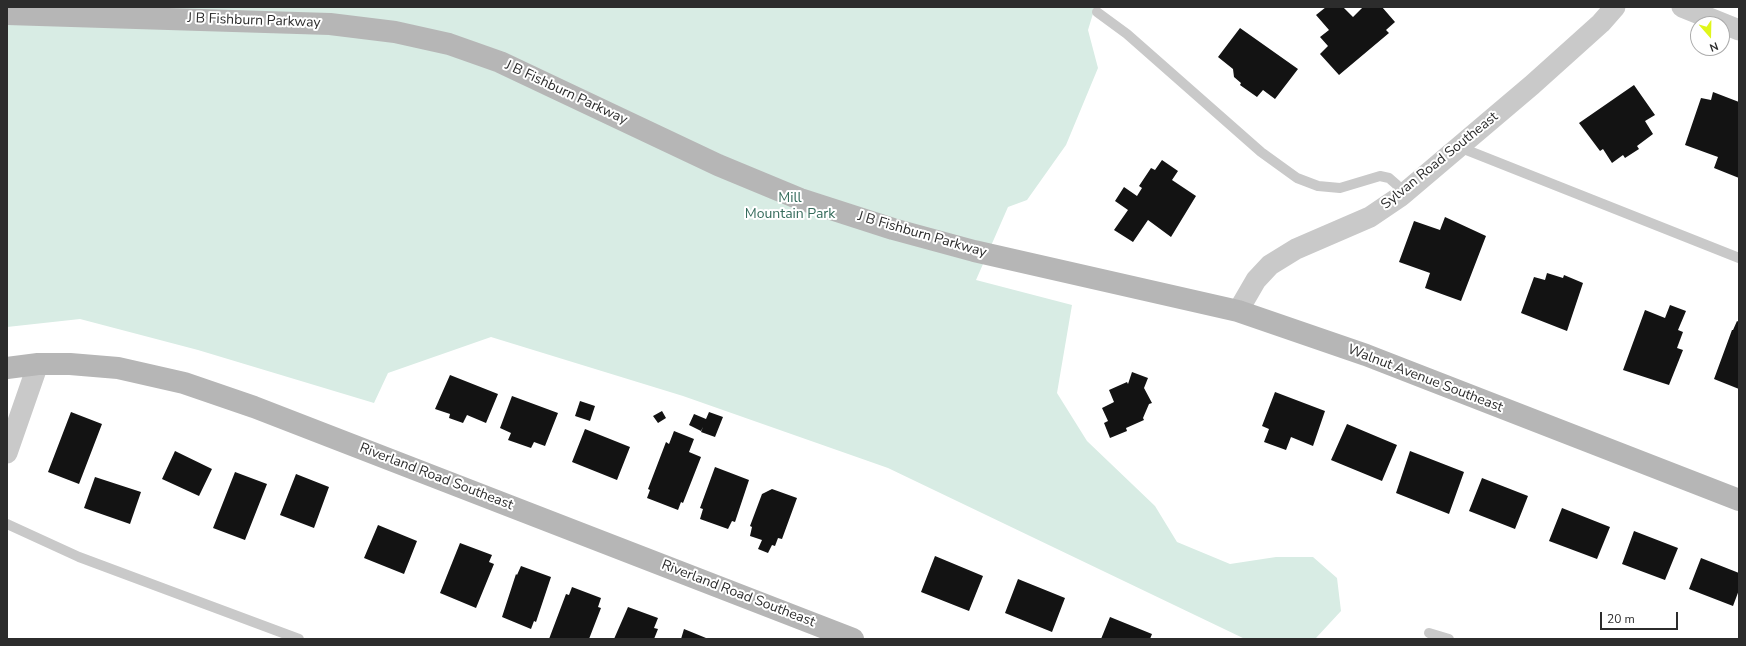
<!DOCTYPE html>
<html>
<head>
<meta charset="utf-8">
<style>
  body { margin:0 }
  #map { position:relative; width:1746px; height:646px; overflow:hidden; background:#fff; font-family:"Nunito Sans",sans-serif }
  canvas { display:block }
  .frame { position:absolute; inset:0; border:8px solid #2c2c2c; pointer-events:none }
  .north { position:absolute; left:1690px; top:16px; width:40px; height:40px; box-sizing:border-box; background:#fff; border:1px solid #ababab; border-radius:50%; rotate:160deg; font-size:11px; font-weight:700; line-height:16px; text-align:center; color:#2c2c2c }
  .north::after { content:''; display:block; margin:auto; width:14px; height:18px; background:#e0f61b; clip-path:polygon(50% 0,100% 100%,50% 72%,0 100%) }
  .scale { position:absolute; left:1600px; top:612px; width:78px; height:18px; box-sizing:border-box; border:2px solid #2c2c2c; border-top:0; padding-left:5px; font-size:12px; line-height:14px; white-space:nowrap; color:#2c2c2c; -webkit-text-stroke:3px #fff; paint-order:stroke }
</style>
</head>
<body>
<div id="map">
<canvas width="1746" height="646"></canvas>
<div class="frame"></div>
<div class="north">N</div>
<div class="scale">20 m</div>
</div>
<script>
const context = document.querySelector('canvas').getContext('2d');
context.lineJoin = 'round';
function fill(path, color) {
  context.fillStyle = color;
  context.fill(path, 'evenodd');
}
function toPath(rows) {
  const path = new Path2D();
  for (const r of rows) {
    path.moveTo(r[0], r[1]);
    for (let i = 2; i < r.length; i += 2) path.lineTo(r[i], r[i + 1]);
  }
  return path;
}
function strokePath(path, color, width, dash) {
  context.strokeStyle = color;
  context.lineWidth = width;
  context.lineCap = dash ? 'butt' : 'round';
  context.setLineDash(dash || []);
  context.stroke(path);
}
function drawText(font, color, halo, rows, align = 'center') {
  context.font = font + ' "Nunito Sans",sans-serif';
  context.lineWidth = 4;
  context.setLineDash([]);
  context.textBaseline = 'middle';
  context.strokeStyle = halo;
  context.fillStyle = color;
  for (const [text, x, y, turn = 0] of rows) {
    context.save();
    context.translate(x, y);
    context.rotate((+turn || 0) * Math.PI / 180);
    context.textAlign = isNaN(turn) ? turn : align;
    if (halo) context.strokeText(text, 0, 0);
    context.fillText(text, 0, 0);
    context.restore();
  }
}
fill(toPath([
  [7,7,1095,7,1088,30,1098,68,1066,145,1027,200,1008,207,976,280,1072,305,1057,393,1087,441,1155,506,1177,542,1230,564,1276,557,1313,557,1337,578,1341,611,1316,638,1245,639,888,468,683,396,491,337,388,373,374,403,198,350,80,319,7,327]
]), '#d8ece4');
fill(toPath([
  [1326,7,1343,7,1353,17,1363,7,1382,7,1395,22,1386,30,1389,33,1339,75,1320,54,1328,46,1320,37,1329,30,1316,15],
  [1240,28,1298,69,1275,99,1263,90,1257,97,1240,85,1241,83,1234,77,1233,69,1218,57],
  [1634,85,1655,115,1645,121,1653,134,1637,146,1639,149,1625,158,1623,155,1612,163,1603,149,1600,151,1579,123],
  [1713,92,1739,102,1739,178,1714,168,1718,157,1685,145,1701,98,1711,100],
  [1162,160,1178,171,1172,180,1196,196,1171,237,1148,220,1133,242,1114,230,1128,210,1115,201,1124,187,1137,196,1142,188,1139,186,1151,168,1155,170],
  [1445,217,1486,236,1461,301,1425,288,1430,273,1399,262,1414,221,1440,230],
  [1547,273,1563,278,1564,275,1583,283,1567,331,1521,313,1534,277,1545,280],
  [1670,305,1686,311,1678,330,1683,332,1677,348,1683,350,1669,385,1623,370,1645,310,1665,318],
  [1737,321,1739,322,1739,389,1714,379,1732,330,1733,330],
  [1132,372,1148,378,1144,388,1152,403,1149,404,1143,418,1144,420,1126,428,1127,431,1110,438,1104,423,1108,421,1102,408,1114,402,1109,390,1127,382,1128,384],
  [450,375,498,394,486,423,467,415,463,423,449,418,450,414,435,409],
  [1275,392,1325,411,1313,446,1291,437,1286,450,1264,442,1269,429,1262,426],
  [512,396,558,413,545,446,534,442,531,448,508,440,511,433,500,428],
  [580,401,595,406,590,421,575,416],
  [662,411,666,418,658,423,653,416],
  [71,412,102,424,79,484,48,472],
  [709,412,723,417,715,437,701,432,703,427,701,431,689,425,694,414,706,419],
  [1347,424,1397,445,1382,481,1331,460],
  [585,429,630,447,617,480,572,462],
  [674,431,694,439,689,452,701,457,683,503,681,502,678,510,647,498,650,490,648,489,666,442,669,444],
  [175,451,212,469,199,496,162,479],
  [1410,451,1464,472,1449,514,1396,493],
  [715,467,749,480,735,522,732,521,728,529,700,519,703,509,700,508],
  [235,472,267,484,245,540,213,528],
  [296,474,329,487,314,528,280,515],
  [95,477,141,492,130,524,84,508],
  [1482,478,1528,496,1515,529,1469,511],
  [772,489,797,498,782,539,778,538,775,546,772,545,768,553,758,549,762,540,750,536,752,527,750,526,762,494],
  [1562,508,1610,527,1597,559,1549,541],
  [378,525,417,541,404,574,364,558],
  [1634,531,1678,548,1665,580,1622,564],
  [460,543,492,555,489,562,494,564,476,608,440,593],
  [935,556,983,576,969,611,921,592],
  [1701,558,1739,573,1739,590,1733,606,1689,589],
  [521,566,551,577,536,622,534,621,531,629,502,617,516,574,517,575],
  [1018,579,1065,598,1052,632,1005,613],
  [572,587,601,598,598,607,601,608,589,639,549,639,566,594,569,595],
  [628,607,658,618,654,628,658,629,654,639,614,639],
  [1110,617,1152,634,1150,639,1101,639],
  [684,629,706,638,681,639]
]), '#131313');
strokePath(toPath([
  [1097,12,1127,34,1261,152,1297,178,1318,186,1340,188,1380,176,1389,178,1397,185,1401,196],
  [1459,147,1739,258],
  [7,524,79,557,299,639],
  [1429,633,1449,639]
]), '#c9c9c9', 10);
strokePath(toPath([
  [1682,7,1739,30],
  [1238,311,1256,280,1270,265,1296,249,1370,217,1401,196,1532,85,1601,23,1615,7],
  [7,453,38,364]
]), '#c9c9c9', 21);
strokePath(toPath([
  [7,14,330,24,395,32,449,44,500,62,718,165,800,199,893,229,974,251,1238,311,1366,355,1739,500],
  [7,368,38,364,70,364,118,368,184,383,254,407,853,639]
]), '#b6b6b6', 22);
drawText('14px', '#2c2c2c', '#fff', [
  ["J B Fishburn Parkway",254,21,2],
  ["J B Fishburn Parkway",566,93,25],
  ["Sylvan Road Southeast",1440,161,-39],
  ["J B Fishburn Parkway",922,235,16],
  ["Walnut Avenue Southeast",1425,379,21],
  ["Riverland Road Southeast",436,477,21],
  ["Riverland Road Southeast",738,594,21]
]);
drawText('14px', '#366c5c', '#fff', [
  ["Mill",790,199],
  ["Mountain Park",790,215]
]);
</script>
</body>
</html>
